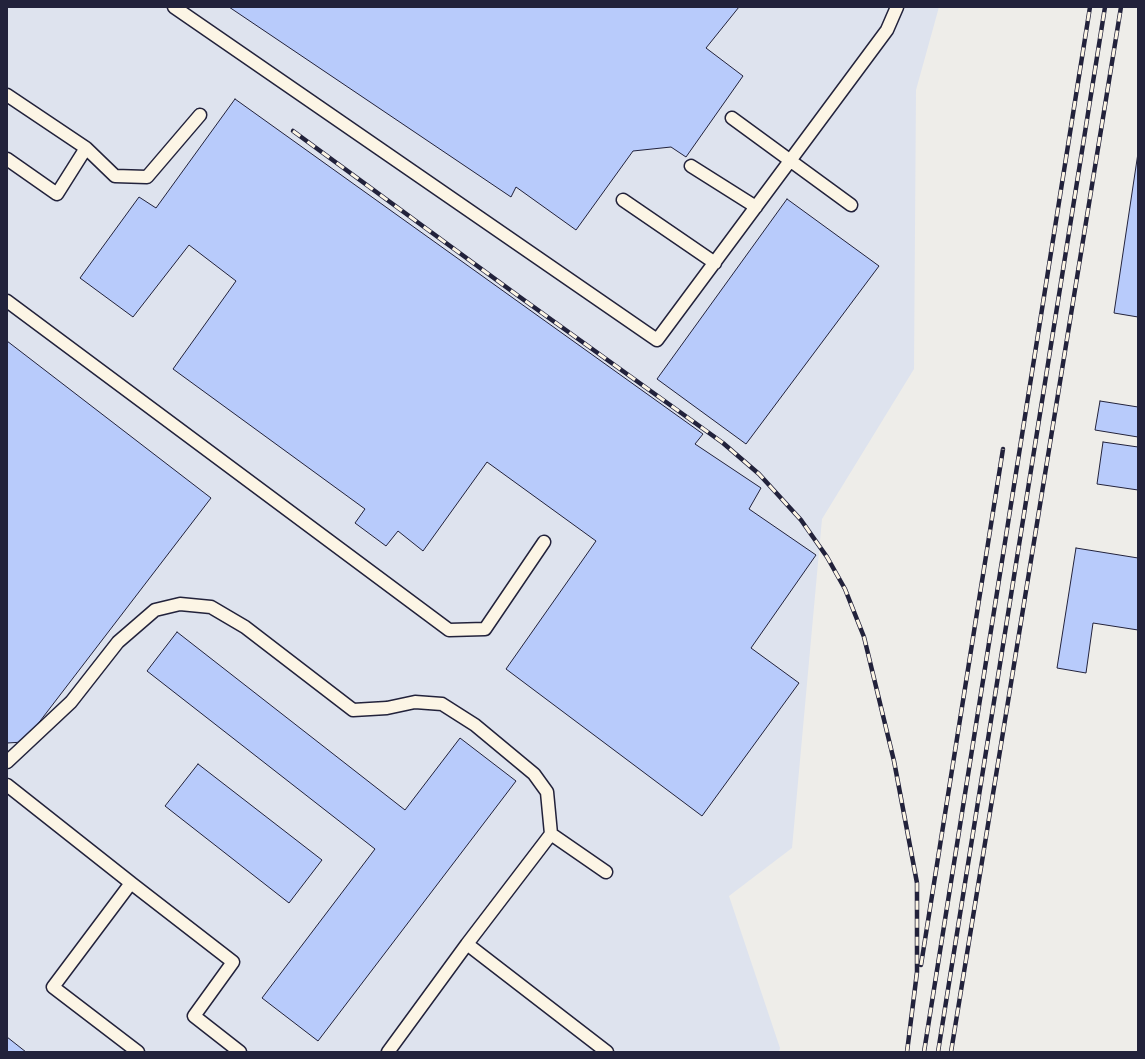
<!DOCTYPE html>
<html>
<head>
<meta charset="utf-8">
<style>
  body { margin:0 }
  #map { position:relative; width:1145px; height:1059px; overflow:hidden; background:#eeede9; font-family:"Playpen Sans",sans-serif }
  canvas { display:block }
  .frame { position:absolute; inset:0; border:8px solid #22223b; pointer-events:none }
</style>
</head>
<body>
<div id="map">
<canvas width="1145" height="1059"></canvas>
<div class="frame"></div>
</div>
<script>
const context = document.querySelector('canvas').getContext('2d');
context.lineJoin = 'round';
function fill(path, color) {
  context.fillStyle = color;
  context.fill(path, 'evenodd');
}
function toPath(rows) {
  const path = new Path2D();
  for (const r of rows) {
    path.moveTo(r[0], r[1]);
    for (let i = 2; i < r.length; i += 2) path.lineTo(r[i], r[i + 1]);
  }
  return path;
}
function strokePath(path, color, width, dash) {
  context.strokeStyle = color;
  context.lineWidth = width;
  context.lineCap = dash ? 'butt' : 'round';
  context.setLineDash(dash || []);
  context.stroke(path);
}
fill(toPath([
  [7,7,939,7,916,90,914,369,822,519,792,848,729,896,780,1048,779,1052,7,1052]
]), '#dee3ee');
const building = toPath([
  [229,7,739,7,706,48,743,76,686,157,671,147,633,151,576,230,516,187,511,197,229,7],
  [235,99,703,434,695,444,761,488,749,509,816,555,751,648,799,683,702,816,506,669,596,541,487,462,423,551,398,531,386,546,355,523,365,509,173,369,236,281,189,245,133,317,80,278,139,197,156,208,235,99],
  [1138,153,1138,317,1114,313,1138,153],
  [787,199,879,266,746,444,657,379,787,199],
  [7,341,211,498,24,742,7,743,7,341],
  [1100,401,1138,407,1138,437,1095,430,1100,401],
  [1103,442,1138,447,1138,490,1097,484,1103,442],
  [1076,548,1138,558,1138,630,1093,623,1086,673,1057,668,1076,548],
  [177,632,405,810,460,738,516,781,318,1041,262,998,375,849,147,671,177,632],
  [198,764,322,860,289,903,165,806,198,764],
  [7,1037,26,1052,7,1052,7,1037]
]);
fill(building, '#b8cbfb');
strokePath(building, '#22223b', 1);
const lane = toPath([
  [174,7,657,340,887,30,897,7],
  [7,95,86,148,57,194,7,159],
  [732,118,851,205],
  [86,148,115,176,147,177,200,115],
  [691,166,756,207],
  [623,200,715,263],
  [7,301,449,630,485,629,544,542],
  [7,762,71,702,118,642,155,610,180,604,211,607,245,627,353,710,387,708,415,702,442,704,475,725,534,774,547,792,551,834,606,872],
  [7,785,131,883,53,987,138,1052],
  [551,834,467,944,607,1052],
  [131,883,233,962,194,1016,240,1052],
  [388,1052,467,944]
]);
strokePath(lane, '#22223b', 15);
strokePath(lane, '#fcf5e5', 12);
const rail = toPath([
  [293,131,517,295,723,443,759,474,801,520,827,557,845,589,864,637,894,761,917,883,917,972,907,1052],
  [921,965,1003,449],
  [924,1052,1090,7],
  [938,1052,1105,7],
  [951,1052,1121,7]
]);
strokePath(rail, '#22223b', 4.5);
strokePath(rail, '#fcf5e5', 3, [9]);
</script>
</body>
</html>
